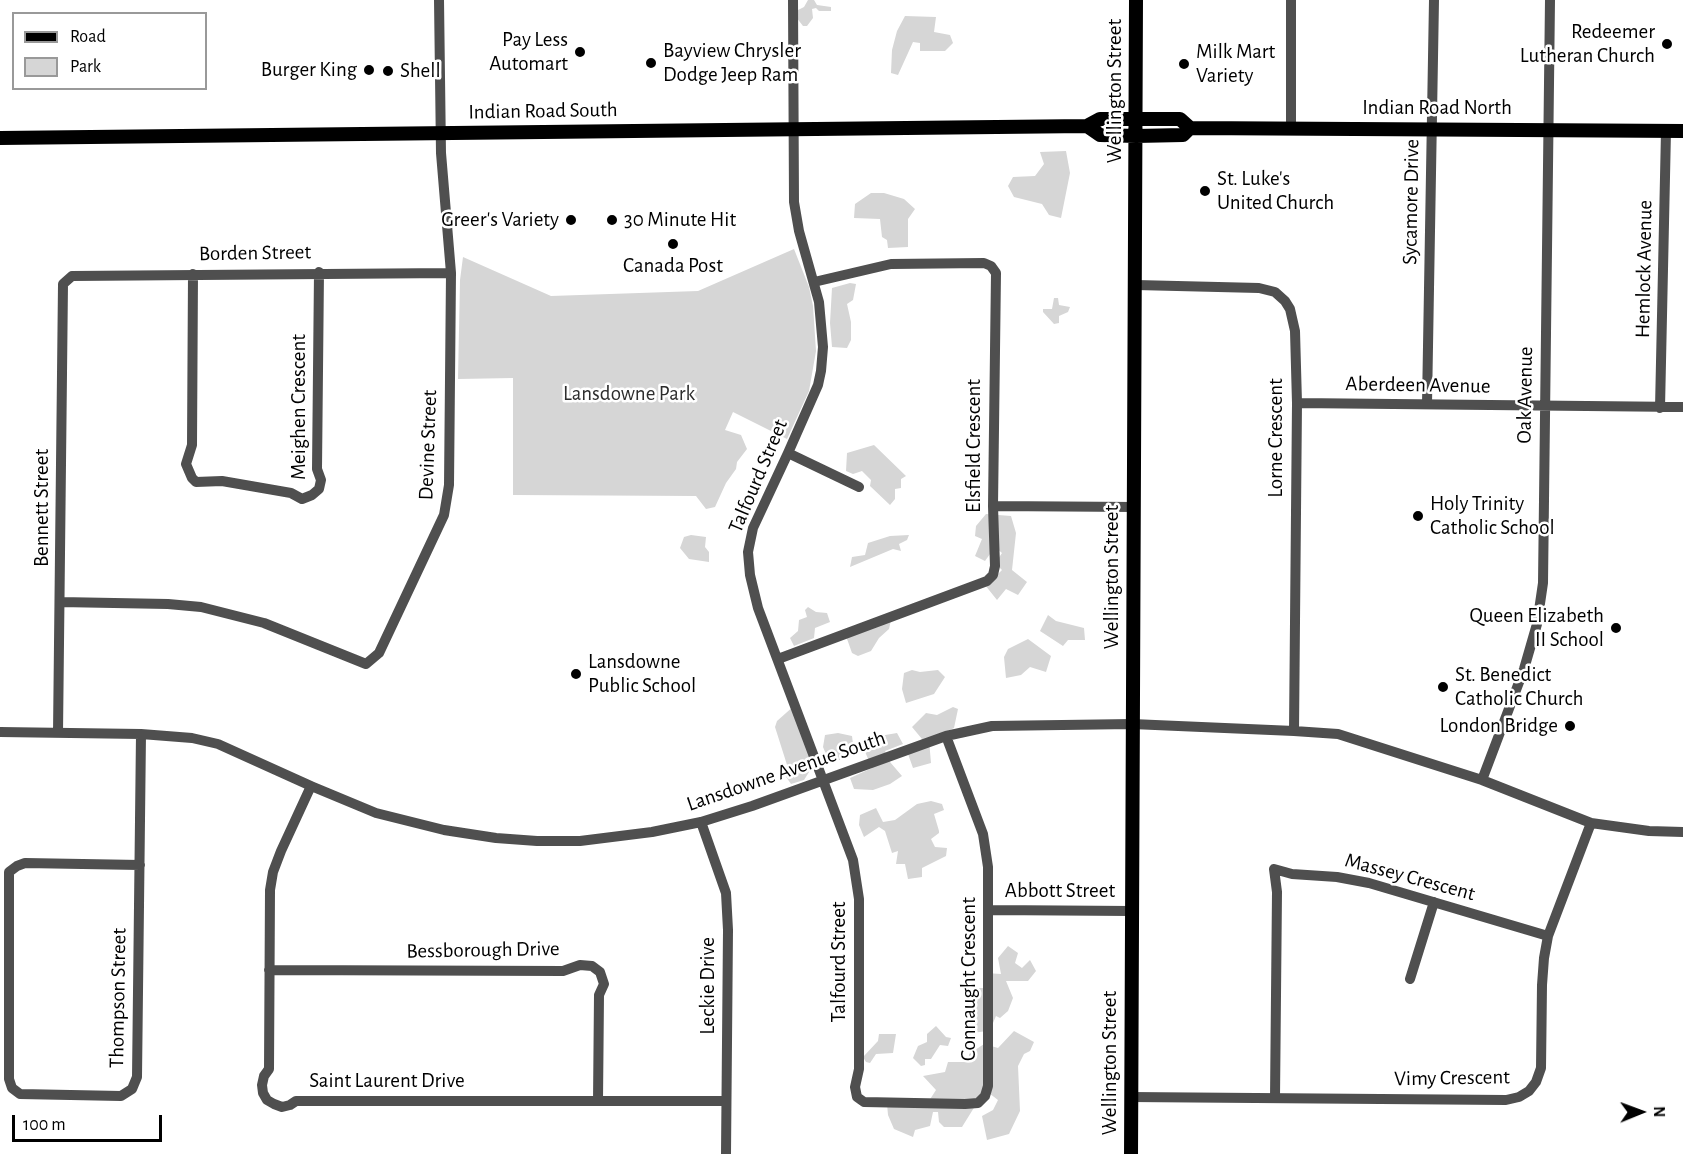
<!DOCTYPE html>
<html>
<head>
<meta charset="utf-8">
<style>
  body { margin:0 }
  #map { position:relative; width:1683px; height:1154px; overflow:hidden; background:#fff; font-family:"Alegreya Sans",sans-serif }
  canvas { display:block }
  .legend { position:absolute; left:12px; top:12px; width:195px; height:78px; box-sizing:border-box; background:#fff; border:2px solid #999; margin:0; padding:8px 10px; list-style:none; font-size:18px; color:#000 }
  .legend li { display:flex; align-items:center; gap:12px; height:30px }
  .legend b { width:30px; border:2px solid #999 }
  .north { position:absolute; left:1611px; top:1082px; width:60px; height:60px; -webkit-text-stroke:4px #fff; paint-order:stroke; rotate:89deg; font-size:16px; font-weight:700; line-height:24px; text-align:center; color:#000 }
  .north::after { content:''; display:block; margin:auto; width:21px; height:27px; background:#000; clip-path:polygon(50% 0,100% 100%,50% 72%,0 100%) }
  .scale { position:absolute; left:12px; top:1115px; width:150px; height:27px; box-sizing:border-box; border:3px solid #000; border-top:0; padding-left:8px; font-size:18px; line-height:21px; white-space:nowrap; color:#000; -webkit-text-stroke:4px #fff; paint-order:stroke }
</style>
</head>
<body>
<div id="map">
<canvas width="1683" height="1154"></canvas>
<ul class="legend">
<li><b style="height:8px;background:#000"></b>Road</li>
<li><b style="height:16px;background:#d6d6d6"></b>Park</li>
</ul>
<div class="north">N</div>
<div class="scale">100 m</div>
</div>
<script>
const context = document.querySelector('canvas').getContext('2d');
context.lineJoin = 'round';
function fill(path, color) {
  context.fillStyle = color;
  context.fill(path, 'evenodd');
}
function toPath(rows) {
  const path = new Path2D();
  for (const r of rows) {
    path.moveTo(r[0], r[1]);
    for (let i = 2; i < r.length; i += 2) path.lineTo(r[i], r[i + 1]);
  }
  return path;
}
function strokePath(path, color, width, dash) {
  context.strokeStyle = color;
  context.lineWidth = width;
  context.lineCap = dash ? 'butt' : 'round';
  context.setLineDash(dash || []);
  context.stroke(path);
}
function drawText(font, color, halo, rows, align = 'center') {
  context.font = font + ' "Alegreya Sans",sans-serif';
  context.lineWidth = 5;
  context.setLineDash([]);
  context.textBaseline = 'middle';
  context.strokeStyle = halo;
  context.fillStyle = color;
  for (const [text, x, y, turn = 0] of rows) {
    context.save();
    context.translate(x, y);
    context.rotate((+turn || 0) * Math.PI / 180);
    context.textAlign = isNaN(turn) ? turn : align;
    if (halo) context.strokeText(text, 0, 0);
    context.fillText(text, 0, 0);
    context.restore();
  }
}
fill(toPath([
  [808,0,814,0,817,5,831,7,831,11,819,11,816,8,812,9,813,18,807,26,803,26,796,17,798,10,804,7],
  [905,16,936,17,934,32,950,35,953,43,945,51,920,51,920,43,913,42,898,75,891,73,892,50,897,31],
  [1066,151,1070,173,1061,218,1049,215,1042,204,1014,197,1008,186,1013,177,1035,176,1044,164,1040,152],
  [871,193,884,193,904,199,915,209,908,219,908,247,888,248,887,240,882,237,880,219,854,218,855,204],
  [794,249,809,287,813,306,816,351,809,391,787,439,733,412,725,430,741,435,747,449,737,462,736,469,726,483,715,507,706,509,696,496,513,495,513,378,458,379,460,280,463,257,551,296,698,291],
  [850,283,856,284,853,300,847,304,851,322,851,340,847,348,832,347,830,323,832,288],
  [1054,298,1058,298,1059,305,1070,307,1068,312,1059,316,1059,323,1054,324,1043,312,1043,309,1052,309],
  [874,445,906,476,901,479,901,488,895,489,895,499,890,505,870,486,871,480,862,471,853,474,846,471,847,453],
  [986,514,1011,516,1016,533,1012,570,1027,582,1018,595,1006,589,997,600,985,585,992,580,1002,570,997,565,998,559,1002,553,995,547,985,561,975,556,982,539,975,536,976,526],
  [691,535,706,537,705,547,709,552,709,562,689,559,680,548,684,537],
  [909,535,907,540,899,544,901,551,893,549,850,567,852,557,865,555,868,543,890,536],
  [808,607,816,612,827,613,830,622,815,628,814,638,794,646,790,638,798,631,799,620,807,617,805,610],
  [1048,615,1056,621,1084,628,1085,640,1068,640,1063,646,1040,631],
  [891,620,889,629,879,638,871,651,858,656,852,653,846,636],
  [1028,639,1051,656,1046,672,1030,667,1021,675,1006,678,1004,657,1008,649],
  [912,670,920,672,938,670,945,677,934,694,906,703,902,689,904,673],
  [795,705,816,761,804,780,791,784,782,771,788,768,775,727,777,721],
  [953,707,958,709,954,728,929,740,931,763,913,768,908,754,922,739,912,727,926,713,937,715],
  [838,733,852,736,854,752,840,760,828,759,823,747,825,735],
  [897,733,903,744,885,751,890,762,902,776,890,784,873,790,854,789,850,778,872,768,863,747,868,738],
  [931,801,942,804,944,810,934,814,939,831,939,833,931,839,935,847,947,848,946,856,922,868,922,877,908,879,905,864,896,864,898,851,892,853,885,831,879,827,864,837,859,825,860,815,876,808,883,822,895,820,917,804],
  [1008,946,1018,953,1015,963,1022,968,1030,960,1036,971,1028,981,1006,981,1013,998,1008,1011,1000,1018,996,1016,993,1023,987,1031,965,1034,963,1027,967,1016,976,1011,975,988,984,988,986,973,1001,974,998,958],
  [936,1026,946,1037,951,1038,948,1046,940,1045,931,1059,925,1059,925,1065,921,1066,913,1058,918,1046,927,1042,927,1034],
  [1014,1031,1034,1042,1030,1051,1024,1054,1018,1066,1020,1111,1009,1134,987,1140,982,1116,993,1110,998,1100,985,1090,962,1127,944,1127,939,1122,938,1112,933,1112,930,1126,915,1130,913,1137,894,1129,888,1115,887,1104,925,1107,936,1090,923,1076,945,1072,948,1062,969,1062,969,1054,984,1044,998,1048],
  [879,1034,896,1034,893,1053,876,1054,870,1063,866,1062,863,1057,878,1041]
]), '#d6d6d6');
strokePath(toPath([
  [793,0,794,202,799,231,819,302,823,347,821,371,818,385,788,453,753,528,748,552,750,575,758,608,853,860,859,899,859,1069,855,1087,857,1097,864,1102,965,1104,978,1103,985,1096,988,1086,988,867,983,834,946,736],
  [1291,0,1291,129],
  [193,274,192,445,186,464,192,478,196,482,222,481,291,493,302,499,312,495,319,489,321,480,317,469,319,272],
  [1136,285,1259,288,1275,292,1285,301,1290,309,1295,331,1297,403,1294,731],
  [1297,403,1683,407],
  [1427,404,1434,0],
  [1660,408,1666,131],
  [788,453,859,487],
  [993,506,1134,507],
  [60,602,168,604,201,607,264,623,366,664,379,653,444,515,449,485,451,273,441,153,439,0],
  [778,659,987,581,993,575,995,566,993,506,996,273,991,266,984,263,891,264,814,282],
  [0,732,141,734,192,738,218,744,311,786,376,813,444,830,496,838,537,841,580,841,652,832,701,822,752,806,946,736,992,726,1132,724,1294,731,1338,734,1482,780,1591,823,1649,831,1683,832],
  [58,733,63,284,72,276,451,273],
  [1482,780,1524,669,1537,624,1543,583,1550,0],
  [311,786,281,851,273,872,270,890,269,1069,264,1076,262,1085,263,1093,267,1100,274,1104,282,1107,290,1105,296,1101,726,1101],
  [701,822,726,893,728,930,726,1154],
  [140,865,25,863,17,866,9,872,9,1079,12,1088,20,1094,121,1096,132,1089,137,1077,141,734],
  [989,910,1131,911],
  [269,970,563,971,580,965,592,966,600,972,604,984,599,995,598,1101],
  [1410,979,1434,902],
  [1130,1097,1506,1100,1519,1097,1529,1091,1536,1082,1541,1068,1542,985,1544,958,1548,936,1591,823],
  [1275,1098,1277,892,1274,869,1292,874,1337,877,1369,883,1548,936]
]), '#4f4f4f', 10);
strokePath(toPath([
  [1087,126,1100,135,1136,136,1183,135,1190,128,1683,131],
  [0,138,1087,126,1100,119,1180,119,1190,128],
  [1131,1154,1136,0]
]), '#000', 14);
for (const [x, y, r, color] of [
  [1667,44,6,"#000"],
  [580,52,6,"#000"],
  [651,63,6,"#000"],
  [1184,64,6,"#000"],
  [369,70,6,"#000"],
  [388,71,6,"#000"],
  [1205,191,6,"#000"],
  [571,220,6,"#000"],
  [612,220,6,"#000"],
  [673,244,6,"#000"],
  [1418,516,6,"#000"],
  [1616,628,6,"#000"],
  [576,674,6,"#000"],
  [1443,687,6,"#000"],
  [1570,726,6,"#000"]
]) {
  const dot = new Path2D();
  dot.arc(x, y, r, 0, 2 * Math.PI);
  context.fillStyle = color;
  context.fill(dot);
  strokePath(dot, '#fff', 2);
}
drawText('21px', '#000', '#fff', [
  ["Redeemer",1655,32,"right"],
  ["Lutheran Church",1655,56,"right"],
  ["Pay Less",568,40,"right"],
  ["Automart",568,64,"right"],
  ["Bayview Chrysler",663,51],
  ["Dodge Jeep Ram",663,75],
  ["Milk Mart",1196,52],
  ["Variety",1196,76],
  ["Burger King",357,70,"right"],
  ["Shell",400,71],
  ["St. Luke's",1217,179],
  ["United Church",1217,203],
  ["Greer's Variety",559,220,"right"],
  ["30 Minute Hit",624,220],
  ["Canada Post",673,266,"center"],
  ["Holy Trinity",1430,504],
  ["Catholic School",1430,528],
  ["Queen Elizabeth",1604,616,"right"],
  ["II School",1604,640,"right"],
  ["Lansdowne",588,662],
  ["Public School",588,686],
  ["St. Benedict",1455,675],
  ["Catholic Church",1455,699],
  ["London Bridge",1558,726,"right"]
], 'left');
drawText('21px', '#000', '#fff', [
  ["Wellington Street",1115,91,-90],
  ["Indian Road North",1437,108],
  ["Indian Road South",543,111,-1],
  ["Sycamore Drive",1411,202,-89],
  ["Borden Street",255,253,-1],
  ["Hemlock Avenue",1644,269,-89],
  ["Aberdeen Avenue",1418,385,1],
  ["Oak Avenue",1525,395,-89],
  ["Meighen Crescent",299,407,-90],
  ["Lorne Crescent",1276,438,-90],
  ["Devine Street",428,445,-88],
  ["Elsfield Crescent",974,446,-90],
  ["Talfourd Street",758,476,-67],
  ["Bennett Street",42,508,-90],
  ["Wellington Street",1112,577,-90],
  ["Lansdowne Avenue South",786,771,-19],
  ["Massey Crescent",1410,877,15],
  ["Abbott Street",1060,891],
  ["Bessborough Drive",483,950,-1],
  ["Talfourd Street",839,962,-90],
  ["Connaught Crescent",969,979,-90],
  ["Leckie Drive",708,986,-90],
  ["Thompson Street",118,998,-89],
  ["Wellington Street",1110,1063,-90],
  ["Vimy Crescent",1452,1078,-1],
  ["Saint Laurent Drive",387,1081]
]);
drawText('21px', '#2d2d2d', '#fff', [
  ["Lansdowne Park",629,394]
]);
</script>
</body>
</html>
